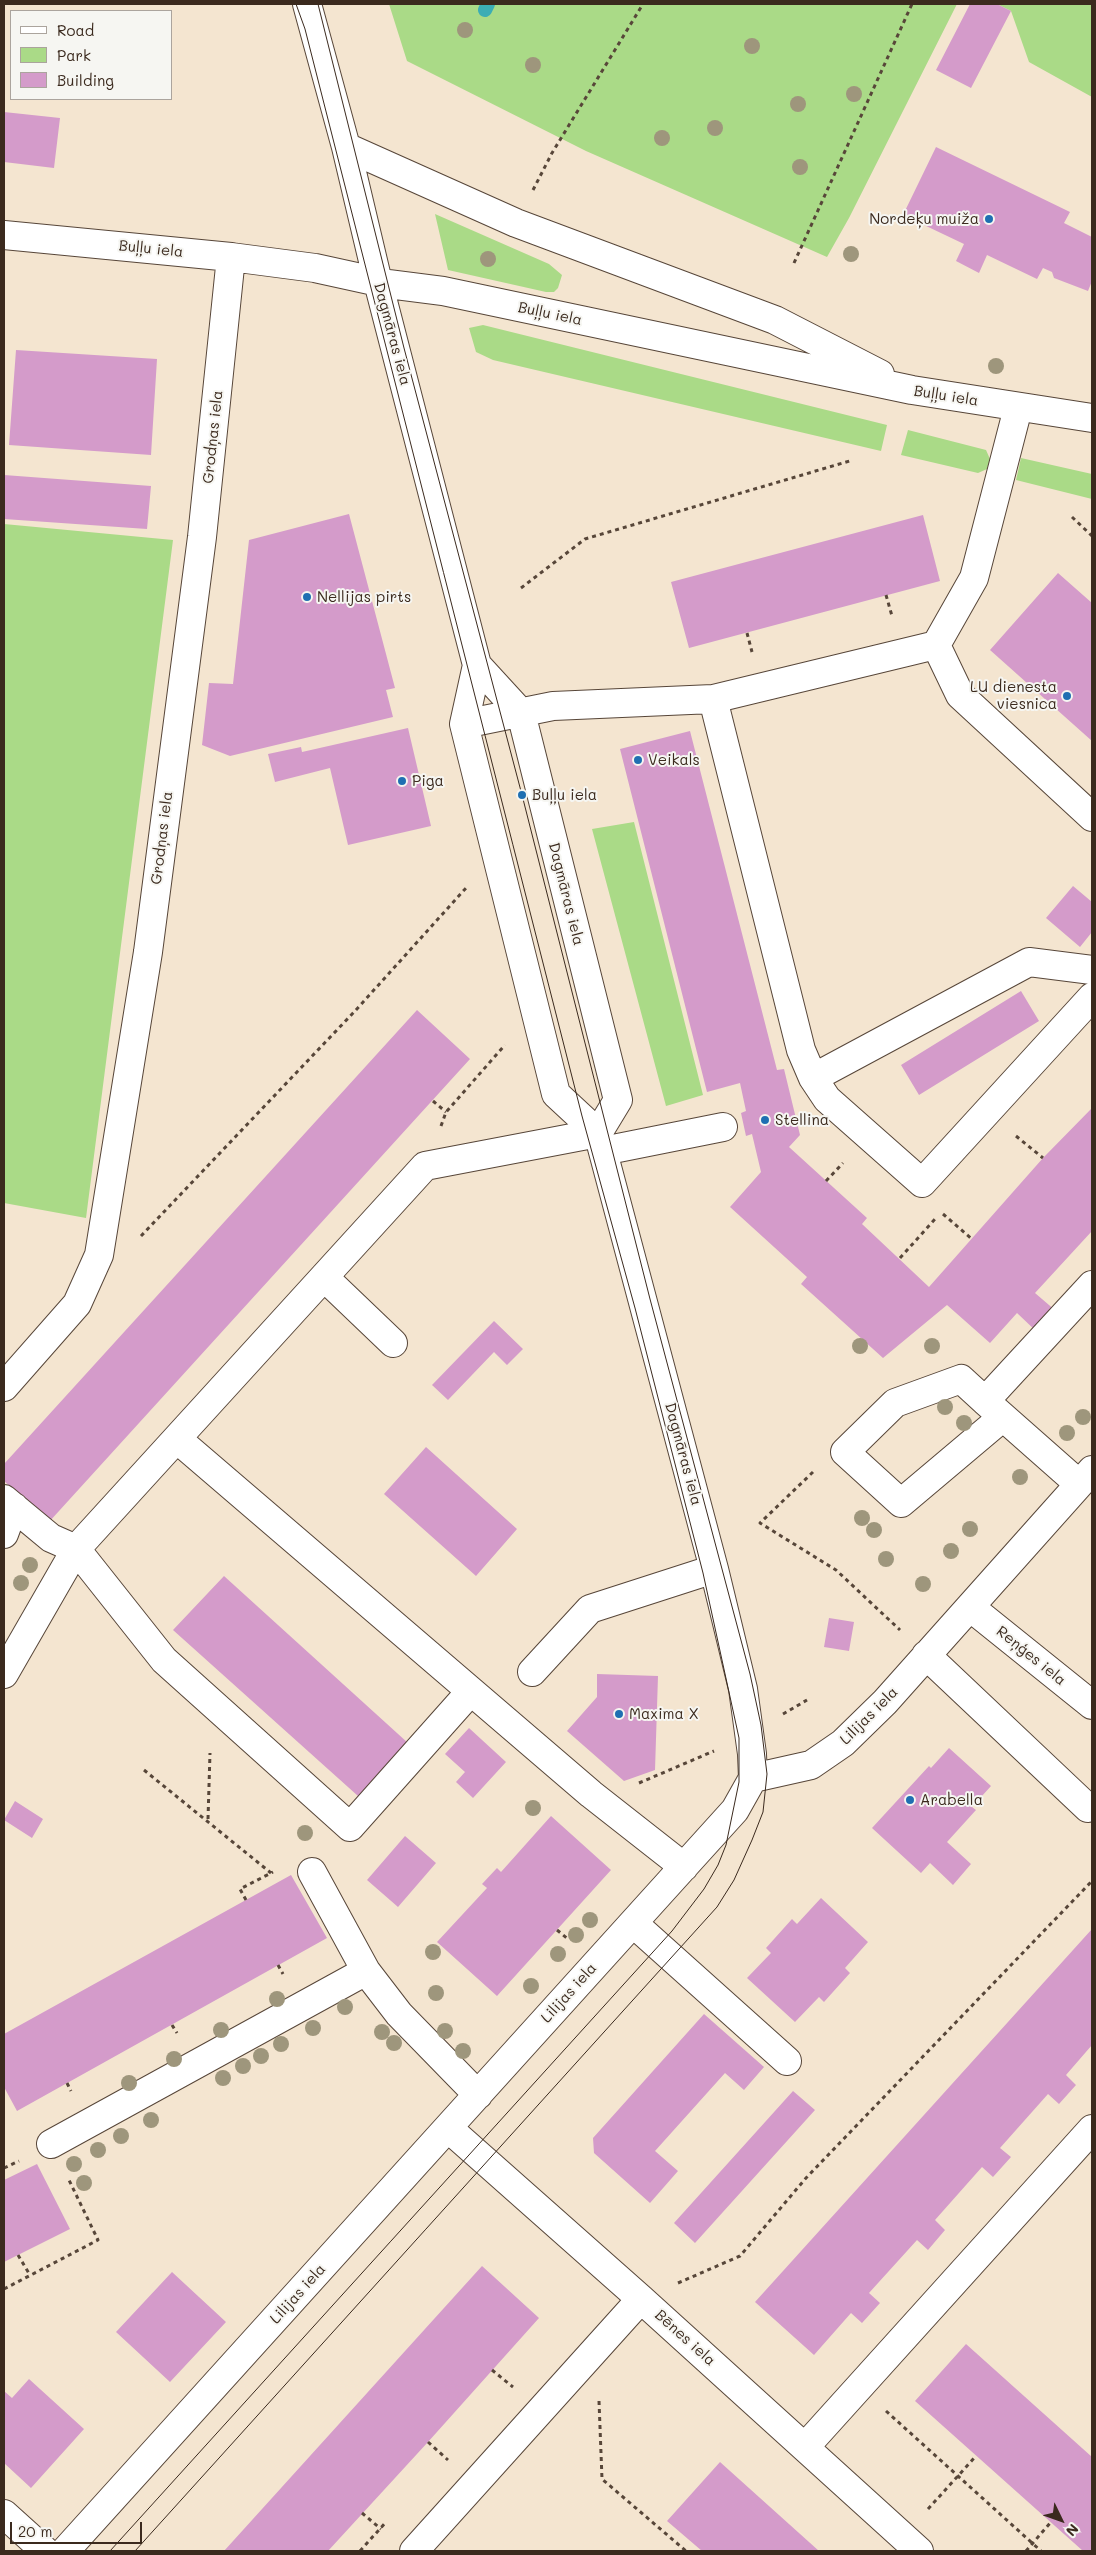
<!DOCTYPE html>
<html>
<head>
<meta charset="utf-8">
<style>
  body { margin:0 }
  #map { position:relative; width:1096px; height:2555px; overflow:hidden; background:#f4e5d0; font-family:Mali,sans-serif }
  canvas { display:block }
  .frame { position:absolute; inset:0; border:5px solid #3b2a1e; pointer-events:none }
  .legend { position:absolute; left:10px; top:10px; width:162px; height:90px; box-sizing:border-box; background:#f6f6f2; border:1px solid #aba49d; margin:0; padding:6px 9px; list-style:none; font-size:15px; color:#3b2a1e }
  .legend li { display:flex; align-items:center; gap:10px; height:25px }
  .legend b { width:25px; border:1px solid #aba49d }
  .north { position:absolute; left:1036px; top:2495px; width:50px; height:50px; -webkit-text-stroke:4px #f6f6f2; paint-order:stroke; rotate:132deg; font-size:14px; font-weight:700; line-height:20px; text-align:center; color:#3b2a1e }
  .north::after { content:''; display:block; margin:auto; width:18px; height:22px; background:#3b2a1e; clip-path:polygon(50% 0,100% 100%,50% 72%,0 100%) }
  .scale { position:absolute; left:10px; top:2522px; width:132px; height:22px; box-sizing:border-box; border:2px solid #3b2a1e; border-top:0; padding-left:6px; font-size:15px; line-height:18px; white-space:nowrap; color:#3b2a1e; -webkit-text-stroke:4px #f6f6f2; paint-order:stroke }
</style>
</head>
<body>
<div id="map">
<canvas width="1096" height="2555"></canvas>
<div class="frame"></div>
<ul class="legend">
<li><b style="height:6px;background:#fff"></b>Road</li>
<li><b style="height:14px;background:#aada87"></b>Park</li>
<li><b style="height:14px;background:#d49bca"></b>Building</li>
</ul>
<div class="north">N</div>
<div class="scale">20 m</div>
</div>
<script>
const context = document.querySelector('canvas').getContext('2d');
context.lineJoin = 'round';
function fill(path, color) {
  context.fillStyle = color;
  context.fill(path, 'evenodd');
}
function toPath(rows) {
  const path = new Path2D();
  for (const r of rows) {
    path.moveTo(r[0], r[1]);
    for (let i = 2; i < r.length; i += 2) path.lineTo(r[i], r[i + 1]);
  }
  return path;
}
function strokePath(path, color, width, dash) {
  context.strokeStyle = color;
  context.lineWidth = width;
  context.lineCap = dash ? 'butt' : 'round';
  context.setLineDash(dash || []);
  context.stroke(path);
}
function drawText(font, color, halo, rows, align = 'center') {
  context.font = font + ' Mali,sans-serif';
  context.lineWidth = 4;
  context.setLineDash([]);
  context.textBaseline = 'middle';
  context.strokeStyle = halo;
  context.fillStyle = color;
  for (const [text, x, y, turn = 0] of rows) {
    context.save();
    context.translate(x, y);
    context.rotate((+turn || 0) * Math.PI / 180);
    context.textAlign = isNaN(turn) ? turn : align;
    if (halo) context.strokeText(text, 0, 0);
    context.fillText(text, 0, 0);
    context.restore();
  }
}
fill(toPath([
  [389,4,957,4,849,218,827,257,586,151,407,61],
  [997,4,1092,4,1092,97,1029,62,1011,11],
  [435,214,549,264,562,275,558,288,554,292,546,292,448,270],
  [483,325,887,425,881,451,493,360,476,352,469,328],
  [908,430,986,450,990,459,987,469,978,473,901,455],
  [1021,458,1092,474,1092,499,1016,480],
  [4,524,173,540,86,1218,4,1203],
  [634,822,703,1095,666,1106,592,829]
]), '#aada87');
strokePath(toPath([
  [485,10,488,4]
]), '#3cadb5', 14);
fill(toPath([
  [970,4,997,4,1011,11,971,88,936,70],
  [4,112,60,118,54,168,4,162],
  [936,147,1070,212,1064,223,1092,237,1092,281,1088,291,1054,278,1052,272,1043,268,1037,279,987,255,979,273,956,261,964,244,903,215],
  [16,350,157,359,151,455,9,445],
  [4,475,151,486,147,529,4,519],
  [349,514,395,688,386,690,393,717,230,756,202,745,209,683,233,684,249,540],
  [923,515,940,581,689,648,671,582],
  [1058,573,1092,603,1092,741,990,650],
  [408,728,431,826,348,845,330,768,275,782,268,754,301,747,302,752],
  [690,731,777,1070,784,1069,800,1135,789,1147,867,1218,862,1224,929,1287,1043,1158,1092,1108,1092,1231,1035,1293,1056,1311,1037,1332,1017,1313,990,1343,947,1305,883,1358,801,1284,807,1277,730,1207,761,1172,752,1134,746,1136,741,1113,746,1111,740,1083,707,1092,620,749],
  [1073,886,1092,902,1092,932,1080,947,1046,918],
  [1021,991,1039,1021,919,1095,901,1065],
  [417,1010,470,1059,49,1522,4,1481,4,1464],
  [494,1321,523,1349,507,1365,494,1352,448,1400,432,1385],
  [426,1447,517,1529,476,1576,384,1494],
  [224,1576,408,1743,358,1796,173,1630],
  [829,1618,854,1622,849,1651,824,1647],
  [597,1674,658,1676,655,1770,624,1781,567,1731,597,1697],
  [469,1728,506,1762,473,1798,456,1782,465,1772,445,1754],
  [949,1748,991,1786,972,1807,976,1810,947,1842,971,1864,953,1885,930,1863,921,1873,872,1828,929,1766,931,1768],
  [15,1801,43,1819,32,1838,4,1820],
  [551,1816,611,1870,497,1996,437,1942,487,1888,482,1884,497,1868,501,1872],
  [405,1836,436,1863,398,1907,367,1880],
  [291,1875,327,1938,17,2111,4,2087,4,2034],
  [821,1898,868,1942,845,1968,850,1973,824,2002,819,1997,795,2022,747,1978,771,1953,766,1948,792,1919,797,1924],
  [1092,1929,1092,2045,1066,2075,1076,2085,1059,2104,1048,2094,1000,2148,1011,2157,993,2177,982,2167,935,2220,945,2230,928,2250,917,2240,869,2293,880,2303,862,2323,851,2313,814,2355,755,2302],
  [704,2014,764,2067,744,2090,725,2073,655,2151,678,2171,650,2203,594,2153,593,2138],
  [793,2091,815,2110,695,2243,674,2223],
  [37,2164,70,2229,4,2262,4,2180],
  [482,2266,539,2318,428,2442,328,2551,224,2551],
  [172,2272,226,2322,170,2382,116,2332],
  [966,2344,1092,2457,1092,2551,1083,2551,915,2401],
  [29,2379,84,2429,31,2488,4,2463,4,2391,12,2398],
  [720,2462,819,2551,702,2551,667,2521]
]), '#d49bca');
const minor = toPath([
  [307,4,346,147,378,282,477,665,521,713,618,1100,598,1133],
  [346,147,516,223,775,320,880,374],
  [4,235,231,257,315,268,388,284,443,291,912,390,1092,418],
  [1018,408,974,578,936,645,960,695,1092,817],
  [713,699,801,1050,813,1078,827,1099,922,1183,1092,997],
  [464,724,553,706,713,699,936,645],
  [813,1078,1029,962,1092,970],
  [603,1151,723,1127],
  [324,1277,393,1343],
  [4,1387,77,1304,99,1255,148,952,202,537,231,257],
  [985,1401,961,1379,895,1403,845,1452,901,1503,1003,1417],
  [177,1439,591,1794,684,1867],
  [1079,1484,985,1401,1092,1285],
  [4,1499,51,1538,76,1549,164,1660,350,1827,471,1691],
  [4,1534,14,1507],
  [970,1607,1092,1705],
  [926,1655,1088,1808],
  [532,1672,590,1609,714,1569],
  [4,1674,76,1549,425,1166,598,1133],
  [753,1778,811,1765,843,1743,885,1702,1092,1470],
  [312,1872,366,1971,399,2014,478,2095],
  [633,1923,787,2061],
  [448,2128,641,2299,919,2551],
  [51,2144,366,1971],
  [805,2447,1092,2129],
  [4,2514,45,2551],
  [65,2551,735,1810,753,1778,752,1754,743,1689,714,1569,598,1133,556,1094,464,724,477,665],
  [414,2551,641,2299]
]);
strokePath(minor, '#574639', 30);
strokePath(toPath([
  [533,190,552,153,643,4],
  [794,263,912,4],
  [1072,517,1092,536],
  [521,588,585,539,853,460],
  [886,595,892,616],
  [747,633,752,652],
  [433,1101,446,1112],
  [441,1126,446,1112,505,1045],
  [1016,1136,1043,1158],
  [826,1181,843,1163],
  [943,1214,973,1240],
  [141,1236,355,1011,466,888],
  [900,1258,936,1218],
  [813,1472,760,1523,836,1570,900,1630],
  [783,1714,807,1700],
  [144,1770,271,1873],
  [639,1783,714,1751],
  [208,1819,210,1753],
  [246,1900,240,1889,273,1872],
  [557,1930,568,1939],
  [278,1965,283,1974],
  [172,2025,177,2033],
  [67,2083,71,2091],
  [4,2168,19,2161],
  [18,2255,30,2275],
  [678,2283,740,2256,806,2178,1092,1881],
  [4,2289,98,2240,68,2178],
  [492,2370,513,2387],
  [599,2401,602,2479,686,2551],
  [886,2411,1041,2551],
  [428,2442,448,2460],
  [928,2509,976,2456],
  [362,2513,381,2529],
  [360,2551,386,2522],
  [1026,2551,1051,2522]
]), '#574639', 3, [4, 4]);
strokePath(minor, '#fff', 28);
strokePath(toPath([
  [110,2551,672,1931,704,1889,718,1865,726,1845,739,1782,739,1738,703,1573,635,1308,582,1116,305,29,296,4],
  [135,2551,717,1907,734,1880,752,1840,763,1812,767,1774,761,1725,750,1674,650,1299,522,795,404,348,318,4]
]), '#3b2a1e', 1);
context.fillStyle = '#9e967c';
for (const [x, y] of [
  [465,30],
  [752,46],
  [533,65],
  [854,94],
  [798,104],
  [715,128],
  [662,138],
  [800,167],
  [851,254],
  [488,259],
  [996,366],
  [860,1346],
  [932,1346],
  [945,1407],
  [1083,1417],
  [964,1423],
  [1067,1433],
  [1020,1477],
  [862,1518],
  [970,1529],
  [874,1530],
  [951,1551],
  [886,1559],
  [30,1565],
  [21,1583],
  [923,1584],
  [533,1808],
  [305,1833],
  [590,1920],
  [576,1935],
  [433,1952],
  [558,1954],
  [531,1986],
  [436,1993],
  [277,1999],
  [345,2007],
  [313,2028],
  [221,2030],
  [445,2031],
  [382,2032],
  [394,2043],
  [281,2044],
  [463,2051],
  [261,2056],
  [174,2059],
  [243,2066],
  [223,2078],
  [129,2083],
  [151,2120],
  [121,2136],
  [98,2150],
  [74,2164],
  [84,2183]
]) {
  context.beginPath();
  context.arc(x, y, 8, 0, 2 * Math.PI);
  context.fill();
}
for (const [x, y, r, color] of [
  [989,219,5,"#1f6fb2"],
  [307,597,5,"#1f6fb2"],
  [1067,696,5,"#1f6fb2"],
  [638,760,5,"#1f6fb2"],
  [402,781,5,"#1f6fb2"],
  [522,795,5,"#1f6fb2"],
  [765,1120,5,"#1f6fb2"],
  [619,1714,5,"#1f6fb2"],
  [910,1800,5,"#1f6fb2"]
]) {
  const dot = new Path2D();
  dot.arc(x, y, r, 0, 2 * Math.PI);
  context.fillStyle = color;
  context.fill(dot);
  strokePath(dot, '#f6f6f2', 2);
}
drawText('15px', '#3b2a1e', '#f6f6f2', [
  ["Nordeķu muiža",979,219,"right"],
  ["Nellijas pirts",317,597],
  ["LU dienesta",1057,687,"right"],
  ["viesnica",1057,704,"right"],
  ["Veikals",648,760],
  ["Piga",412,781],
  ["Buļļu iela",532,795],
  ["Stellina",775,1120],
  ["Maxima X",629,1714],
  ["Arabella",920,1800]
], 'left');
drawText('15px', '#3b2a1e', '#f6f6f2', [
  ["Buļļu iela",151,249,6],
  ["Buļļu iela",550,314,12],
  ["Dagmāras iela",392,334,75],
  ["Buļļu iela",946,396,9],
  ["Grodņas iela",213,437,-84],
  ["Grodņas iela",162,838,-83],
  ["Dagmāras iela",566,894,76],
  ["Dagmāras iela",683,1454,75],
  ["Reņģes iela",1031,1656,39],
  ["Lilijas iela",869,1716,-45],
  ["Lilijas iela",569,1993,-48],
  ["Lilijas iela",298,2294,-48],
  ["Bēnes iela",685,2338,42]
]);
</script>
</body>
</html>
